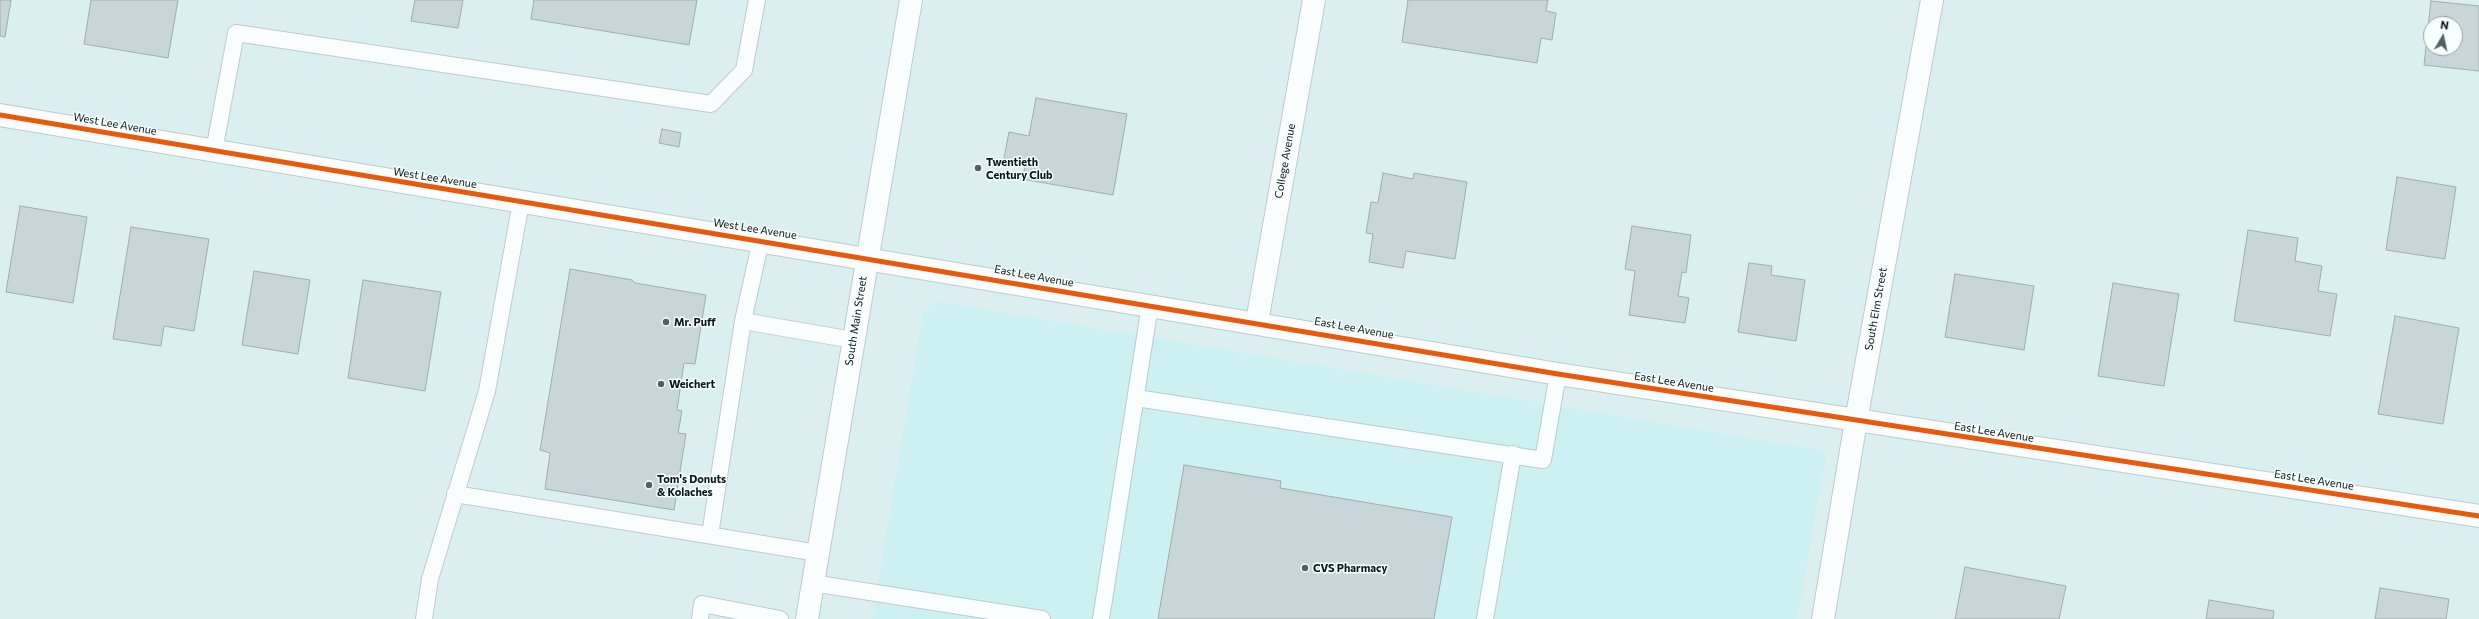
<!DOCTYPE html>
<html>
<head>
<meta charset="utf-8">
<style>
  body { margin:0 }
  #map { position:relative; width:2479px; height:619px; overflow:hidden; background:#dbeff1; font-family:Commissioner,sans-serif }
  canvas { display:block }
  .north { position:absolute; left:2423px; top:16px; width:40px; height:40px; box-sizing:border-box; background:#f7fefe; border:1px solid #98a1a2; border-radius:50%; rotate:9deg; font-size:11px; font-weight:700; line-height:16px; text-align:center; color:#091617 }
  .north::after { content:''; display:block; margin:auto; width:14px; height:18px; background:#526263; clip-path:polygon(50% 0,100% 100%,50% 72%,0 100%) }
</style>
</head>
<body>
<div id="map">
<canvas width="2479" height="619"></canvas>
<div class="north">N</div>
</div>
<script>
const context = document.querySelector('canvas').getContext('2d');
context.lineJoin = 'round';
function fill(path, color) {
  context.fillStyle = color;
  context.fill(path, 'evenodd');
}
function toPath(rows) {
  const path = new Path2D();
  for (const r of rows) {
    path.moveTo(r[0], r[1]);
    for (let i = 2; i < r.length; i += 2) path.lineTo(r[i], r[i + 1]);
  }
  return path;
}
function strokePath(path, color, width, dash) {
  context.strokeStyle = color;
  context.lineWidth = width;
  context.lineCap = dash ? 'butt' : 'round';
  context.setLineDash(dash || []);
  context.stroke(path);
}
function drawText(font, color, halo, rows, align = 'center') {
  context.font = font + ' Commissioner,sans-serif';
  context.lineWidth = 3;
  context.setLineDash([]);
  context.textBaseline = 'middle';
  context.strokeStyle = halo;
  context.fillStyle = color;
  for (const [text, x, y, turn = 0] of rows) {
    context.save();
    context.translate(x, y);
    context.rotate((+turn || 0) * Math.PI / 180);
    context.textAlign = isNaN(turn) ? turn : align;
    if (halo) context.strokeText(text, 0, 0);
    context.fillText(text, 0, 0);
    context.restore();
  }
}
fill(toPath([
  [942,302,1821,450,1826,457,1797,619,872,619,923,313,932,304]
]), '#cdf0f2');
const building = toPath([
  [0,0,11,0,5,37,0,36,0,0],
  [91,0,178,0,168,58,84,44,91,0],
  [415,0,463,0,458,28,411,21,415,0],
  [534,0,697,0,689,45,531,19,534,0],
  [1408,0,1548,0,1546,11,1556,13,1552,40,1541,38,1537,63,1402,42,1408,0],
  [2431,1,2479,6,2479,71,2424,65,2431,1],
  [2431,24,2455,24,2455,48,2431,48,2431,24],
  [1036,98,1127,114,1113,195,1022,179,1025,167,1003,163,1009,132,1029,136,1036,98],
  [662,129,681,133,679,147,659,143,662,129],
  [1383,173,1413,179,1414,173,1467,182,1455,259,1406,251,1403,268,1369,262,1373,234,1366,233,1371,202,1378,203,1383,173],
  [2397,177,2456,187,2445,259,2386,250,2397,177],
  [20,206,87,217,73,303,6,292,20,206],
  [1632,226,1691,235,1686,273,1682,272,1678,296,1689,298,1685,323,1629,315,1635,271,1625,269,1632,226],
  [131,227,209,239,194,331,164,326,161,346,113,339,131,227],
  [2248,230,2298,238,2295,261,2322,266,2318,291,2337,294,2330,336,2234,321,2248,230],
  [1749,263,1772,266,1771,275,1805,280,1796,341,1738,332,1749,263],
  [570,269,632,280,635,283,706,295,695,364,684,363,677,410,682,411,678,433,686,434,674,510,545,489,550,453,540,450,570,269],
  [254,271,310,280,298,354,242,345,254,271],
  [1955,274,2034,286,2024,350,1945,337,1955,274],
  [363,280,441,292,425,391,348,378,363,280],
  [2113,283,2179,294,2164,386,2098,376,2113,283],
  [2395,316,2459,328,2443,424,2378,414,2395,316],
  [1184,465,1281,481,1280,488,1452,517,1434,619,1158,619,1184,465],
  [1965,567,2066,586,2059,619,1955,619,1965,567],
  [2380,588,2449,599,2446,619,2375,619,2380,588],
  [2209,600,2274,611,2273,619,2206,619,2209,600]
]);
fill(building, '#c8d6da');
strokePath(building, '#9fadb1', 1);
const lane = toPath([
  [214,151,236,33,711,104,744,70,757,0],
  [743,321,761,240],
  [1136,398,1543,460,1558,374],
  [455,494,818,553],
  [710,535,743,321,853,340],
  [812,583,1042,619],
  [424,619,430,579,487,391,521,202],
  [700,619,702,604,780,619],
  [1101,619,1150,305],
  [1485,619,1513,454]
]);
const street = toPath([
  [0,115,1558,374,2479,516],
  [1257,322,1314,0],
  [1823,619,1856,421,1932,0]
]);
const primary = toPath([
  [807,619,911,0]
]);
strokePath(lane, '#bccbcc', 18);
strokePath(street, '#bccbcc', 24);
strokePath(primary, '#bccbcc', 24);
strokePath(lane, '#fafdfd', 16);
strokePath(street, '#fafdfd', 22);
strokePath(primary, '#fafdfd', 22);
strokePath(toPath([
  [0,115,1558,374,2479,516]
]), '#e8590c', 5);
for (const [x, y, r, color] of [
  [978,168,4,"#526263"],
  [666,322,4,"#526263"],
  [661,384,4,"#526263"],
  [649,485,4,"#526263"],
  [1305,568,4,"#526263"]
]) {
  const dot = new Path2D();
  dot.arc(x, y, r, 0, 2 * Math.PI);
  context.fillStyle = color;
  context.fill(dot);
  strokePath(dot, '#f7fefe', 1.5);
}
drawText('11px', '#091617', '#f7fefe', [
  ["West Lee Avenue",115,124,10],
  ["College Avenue",1285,161,-80],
  ["West Lee Avenue",435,178,9],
  ["West Lee Avenue",755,229,9],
  ["East Lee Avenue",1034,276,10],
  ["South Elm Street",1876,309,-80],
  ["South Main Street",856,321,-81],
  ["East Lee Avenue",1354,328,10],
  ["East Lee Avenue",1674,382,9],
  ["East Lee Avenue",1994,432,9],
  ["East Lee Avenue",2314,480,9]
]);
drawText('bold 11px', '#091617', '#f7fefe', [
  ["Twentieth",986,162],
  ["Century Club",986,175],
  ["Mr. Puff",674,322],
  ["Weichert",669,384],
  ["Tom's Donuts",657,479],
  ["& Kolaches",657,492],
  ["CVS Pharmacy",1313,568]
], 'left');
</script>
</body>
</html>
